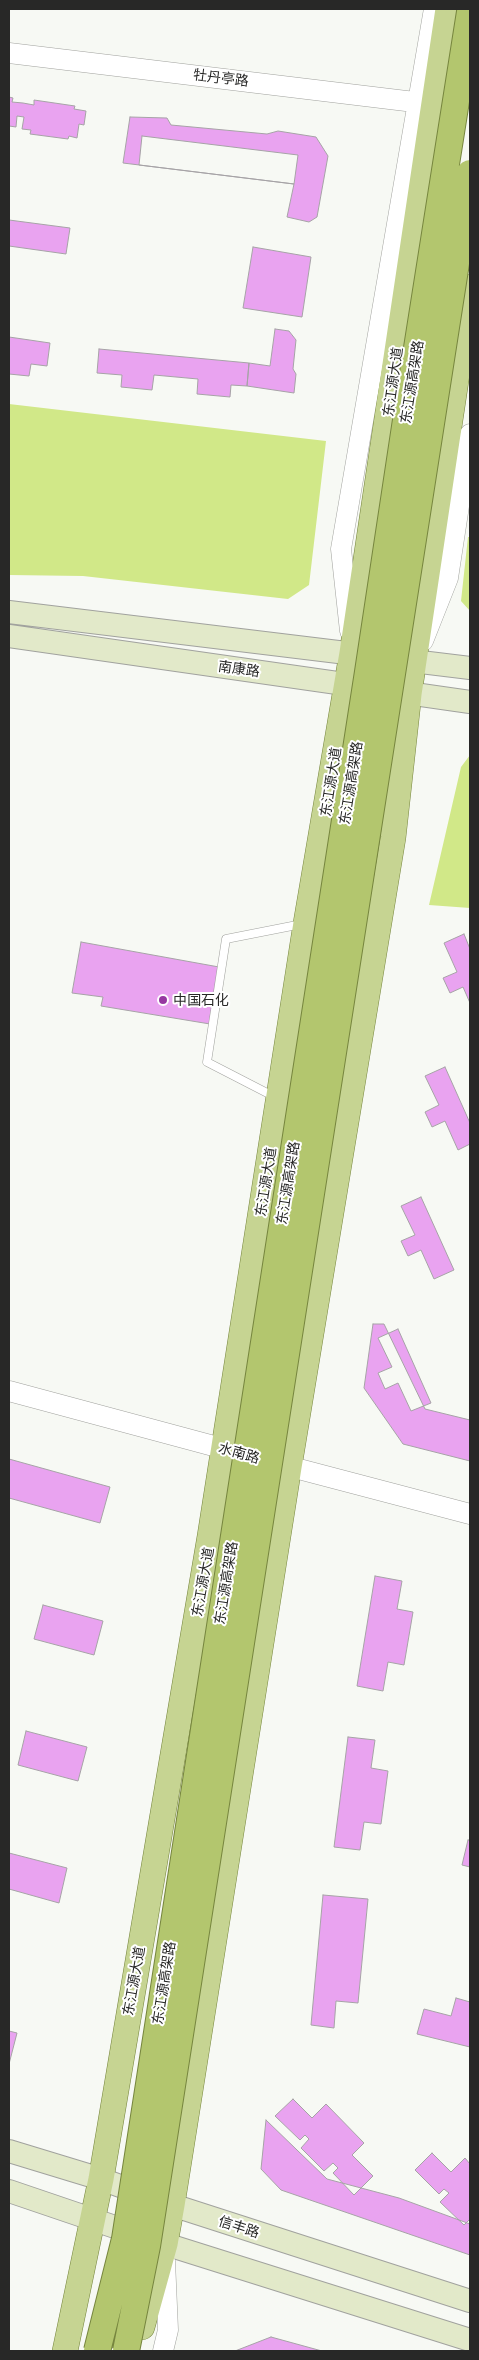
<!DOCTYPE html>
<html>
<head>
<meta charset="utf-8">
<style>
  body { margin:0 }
  #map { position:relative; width:479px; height:2360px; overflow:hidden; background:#f7f9f4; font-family:Ubuntu,sans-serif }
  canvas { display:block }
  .frame { position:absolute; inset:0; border:10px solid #282827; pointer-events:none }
</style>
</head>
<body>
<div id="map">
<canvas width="479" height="2360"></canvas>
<div class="frame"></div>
</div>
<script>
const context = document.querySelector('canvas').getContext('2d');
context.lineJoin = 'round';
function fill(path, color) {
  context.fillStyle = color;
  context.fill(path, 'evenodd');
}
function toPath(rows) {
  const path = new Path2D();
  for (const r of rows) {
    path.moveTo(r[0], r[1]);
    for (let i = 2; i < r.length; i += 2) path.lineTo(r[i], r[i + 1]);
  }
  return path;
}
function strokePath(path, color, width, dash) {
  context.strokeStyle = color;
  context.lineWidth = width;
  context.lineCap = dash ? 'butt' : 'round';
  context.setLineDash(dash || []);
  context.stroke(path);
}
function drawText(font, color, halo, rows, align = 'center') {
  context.font = font + ' Ubuntu,"Noto Sans SC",sans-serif';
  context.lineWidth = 4;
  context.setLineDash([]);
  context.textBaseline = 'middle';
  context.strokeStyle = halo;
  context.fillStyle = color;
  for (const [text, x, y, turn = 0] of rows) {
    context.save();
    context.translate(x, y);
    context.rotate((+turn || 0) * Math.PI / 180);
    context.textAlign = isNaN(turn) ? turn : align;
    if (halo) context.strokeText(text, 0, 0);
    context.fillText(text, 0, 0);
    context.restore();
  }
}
fill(toPath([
  [9,404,326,441,309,585,288,599,83,576,9,575],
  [468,537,470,537,470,611,461,601],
  [470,755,470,908,429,905,461,767]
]), '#d1e888');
const building = toPath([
  [9,97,13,98,12,102,23,103,34,105,34,100,75,106,74,109,86,111,84,125,79,124,77,138,69,136,68,139,30,134,31,130,22,129,24,117,17,116,16,127,9,126,9,97],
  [130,117,167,118,171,125,267,134,278,131,316,137,328,156,317,217,309,222,287,217,294,184,123,163,130,117],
  [142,136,298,155,294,184,139,165,142,136],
  [9,220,70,228,66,254,9,246,9,220],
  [253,247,311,257,302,317,243,308,253,247],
  [275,329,289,331,296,340,293,369,296,374,294,393,247,386,249,363,270,366,275,329],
  [9,337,50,343,47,366,31,364,29,376,9,374,9,337],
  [99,349,249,363,247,386,231,385,230,397,197,394,198,379,154,375,152,390,121,387,122,375,97,373,99,349],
  [464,934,470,949,470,1003,463,987,450,993,443,978,457,972,444,943,464,934],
  [81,942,219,967,210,1024,101,1006,103,997,72,993,81,942],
  [445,1067,470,1123,470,1144,458,1150,445,1121,432,1127,425,1112,439,1105,425,1076,445,1067],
  [421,1197,454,1270,434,1279,421,1250,408,1256,401,1241,415,1235,401,1206,421,1197],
  [373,1324,384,1324,425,1409,470,1420,470,1461,403,1444,364,1388,373,1324],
  [398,1329,431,1403,411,1411,398,1383,385,1389,378,1373,392,1367,378,1338,398,1329],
  [9,1459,110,1487,100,1523,9,1498,9,1459],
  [375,1576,402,1581,397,1609,413,1612,404,1665,388,1662,383,1691,357,1686,375,1576],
  [43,1605,103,1621,94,1655,34,1639,43,1605],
  [26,1731,87,1747,78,1781,18,1765,26,1731],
  [348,1737,375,1740,371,1768,388,1771,381,1824,364,1822,360,1850,334,1847,348,1737],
  [468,1840,470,1840,470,1867,462,1865,468,1840],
  [9,1853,67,1868,59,1903,9,1889,9,1853],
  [323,1895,368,1899,358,2003,336,2001,334,2028,311,2025,323,1895],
  [456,1998,470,2002,470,2047,417,2034,424,2009,451,2016,456,1998],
  [9,2031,17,2033,9,2064,9,2031],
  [293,2099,312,2118,326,2104,364,2143,352,2155,373,2176,354,2195,333,2173,338,2168,333,2163,324,2171,301,2148,309,2139,305,2135,300,2140,275,2116,293,2099],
  [266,2120,327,2179,399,2198,470,2224,470,2255,281,2190,261,2169,266,2120],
  [432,2153,451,2172,465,2158,470,2164,470,2219,464,2225,440,2202,449,2193,444,2189,439,2194,415,2170,432,2153],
  [271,2337,322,2351,235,2351,271,2337]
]);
fill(building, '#e9a3f0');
strokePath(building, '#a6a3a6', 1);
const service = toPath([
  [275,1097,207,1062,226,939,302,924]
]);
const tertiary = toPath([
  [9,53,431,104],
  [350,631,341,549,434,9],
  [423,641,448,578,470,434],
  [9,1391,236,1452],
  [276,1463,470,1514],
  [163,2351,168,2330,165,2261]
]);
const secondary = toPath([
  [9,612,470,668],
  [9,636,470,702],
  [9,2151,101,2179,172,2205,470,2301],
  [9,2191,165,2244,470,2340]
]);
const primary = toPath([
  [142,2327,165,2244,172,2205,289,1467,393,838,409,694,470,287],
  [65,2351,101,2179,210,1536,306,923,352,653,448,9]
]);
strokePath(service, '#a1a29e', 9);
strokePath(tertiary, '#a1a29e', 21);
strokePath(secondary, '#a1a29e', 24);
strokePath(primary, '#76853e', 26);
strokePath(service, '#fff', 8);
strokePath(tertiary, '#fff', 20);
strokePath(secondary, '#e2e9c9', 22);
strokePath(primary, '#c6d492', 25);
const trunkBridge = toPath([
  [97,2351,125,2239,368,672,414,367,470,12],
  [126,2351,147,2246,470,173]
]);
strokePath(trunkBridge, '#76853e', 28, []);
strokePath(trunkBridge, '#b3c66e', 26);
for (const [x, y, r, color] of [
  [163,1000,5,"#9638a1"]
]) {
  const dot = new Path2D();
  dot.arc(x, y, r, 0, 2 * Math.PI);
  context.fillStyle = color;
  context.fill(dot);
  strokePath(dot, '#fff', 2);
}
drawText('14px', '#282827', '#fff', [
  ["牡丹亭路",221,78,7],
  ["东江源大道",393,382,-82],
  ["东江源高架路",412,382,-81],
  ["南康路",239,669,8],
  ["东江源大道",331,782,-81],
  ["东江源高架路",351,783,-81],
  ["东江源大道",266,1182,-81],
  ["东江源高架路",288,1183,-81],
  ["水南路",239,1453,16],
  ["东江源大道",203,1582,-80],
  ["东江源高架路",226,1583,-81],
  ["东江源大道",134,1981,-80],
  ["东江源高架路",164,1983,-81],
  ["信丰路",239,2227,18]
]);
drawText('14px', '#282827', '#fff', [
  ["中国石化",173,1000]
], 'left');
</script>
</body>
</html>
